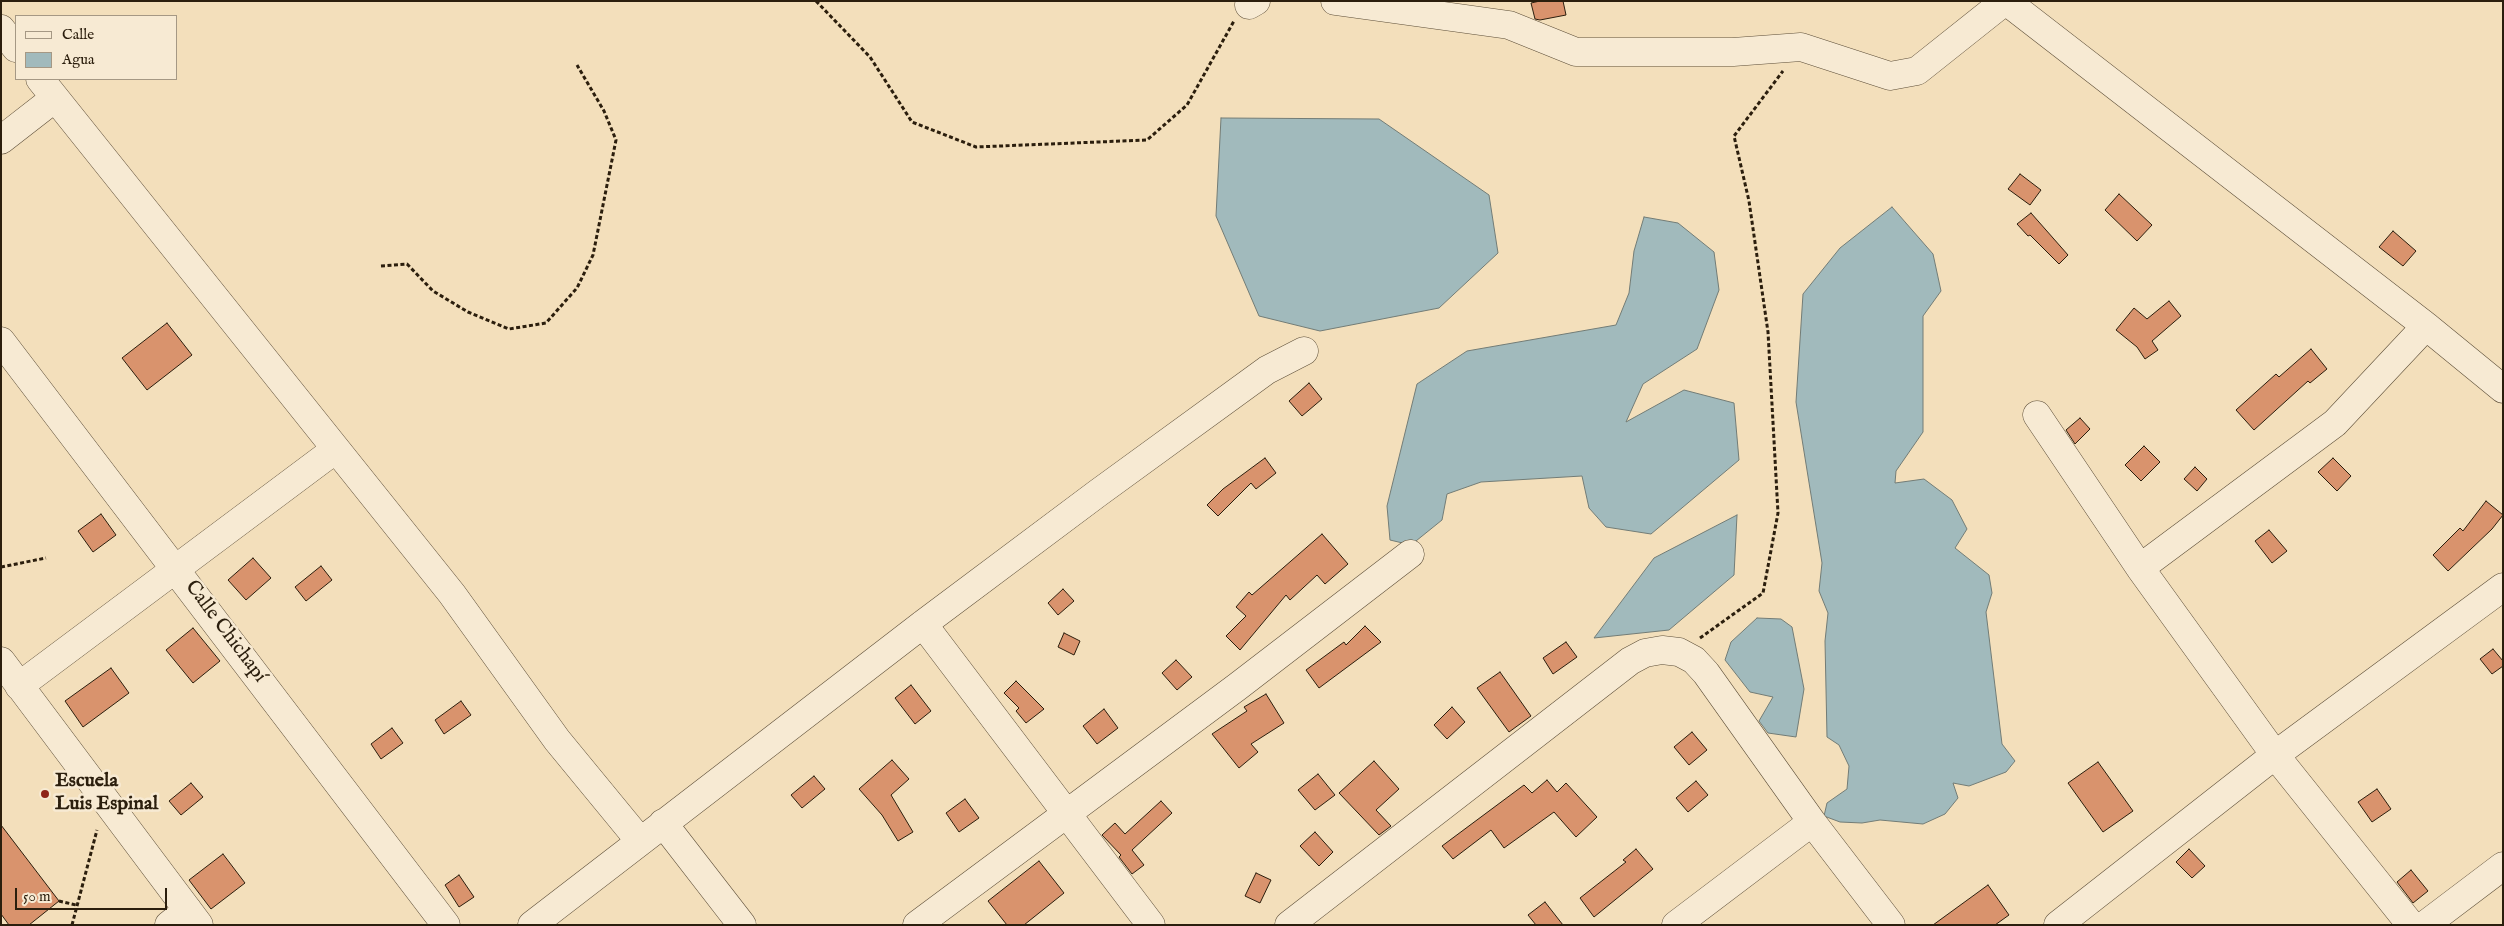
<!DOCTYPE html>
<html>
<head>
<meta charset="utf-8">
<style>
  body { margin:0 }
  #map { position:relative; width:2504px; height:926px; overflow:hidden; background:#f3dfbb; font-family:"IM FELL English",serif }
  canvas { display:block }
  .frame { position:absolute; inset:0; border:2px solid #2b1e0d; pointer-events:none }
  .legend { position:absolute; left:15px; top:15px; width:162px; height:65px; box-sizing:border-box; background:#f7ead3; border:1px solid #a59884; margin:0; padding:6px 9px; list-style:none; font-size:15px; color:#2b1e0d }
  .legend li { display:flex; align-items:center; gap:10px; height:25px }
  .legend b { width:25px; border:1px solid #a59884 }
  .scale { position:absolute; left:15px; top:888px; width:152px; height:22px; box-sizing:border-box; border:2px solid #2b1e0d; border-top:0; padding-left:6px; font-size:15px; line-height:18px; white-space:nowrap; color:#2b1e0d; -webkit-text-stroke:4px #f7ead3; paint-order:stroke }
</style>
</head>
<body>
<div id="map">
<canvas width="2504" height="926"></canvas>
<div class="frame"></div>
<ul class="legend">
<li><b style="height:6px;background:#f7ead3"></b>Calle</li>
<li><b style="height:14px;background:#a1babc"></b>Agua</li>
</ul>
<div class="scale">50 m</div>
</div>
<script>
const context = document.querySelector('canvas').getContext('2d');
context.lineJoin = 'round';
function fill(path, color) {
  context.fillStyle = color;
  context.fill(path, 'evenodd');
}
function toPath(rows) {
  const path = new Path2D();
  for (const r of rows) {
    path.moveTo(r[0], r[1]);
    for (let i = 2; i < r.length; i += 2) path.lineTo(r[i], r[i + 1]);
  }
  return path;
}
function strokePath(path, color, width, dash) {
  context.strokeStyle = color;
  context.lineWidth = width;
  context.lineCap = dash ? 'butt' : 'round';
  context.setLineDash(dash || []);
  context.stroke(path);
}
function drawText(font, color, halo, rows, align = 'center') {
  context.font = font + ' "IM FELL English",serif';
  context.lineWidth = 5;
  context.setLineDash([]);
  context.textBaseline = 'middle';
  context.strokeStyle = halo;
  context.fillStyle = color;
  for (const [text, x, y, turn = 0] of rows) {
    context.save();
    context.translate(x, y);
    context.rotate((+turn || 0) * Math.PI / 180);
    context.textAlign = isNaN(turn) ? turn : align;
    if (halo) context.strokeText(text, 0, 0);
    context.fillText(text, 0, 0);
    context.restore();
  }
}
const water = toPath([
  [1221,118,1379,119,1489,195,1498,253,1439,308,1320,331,1259,316,1216,216,1221,118],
  [1892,207,1933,254,1941,291,1923,316,1923,432,1896,471,1895,483,1924,479,1952,500,1967,529,1955,548,1989,575,1992,593,1986,612,2002,744,2015,761,2006,772,1969,786,1953,783,1958,798,1945,814,1923,824,1880,820,1862,823,1840,822,1824,816,1827,803,1847,789,1849,766,1839,745,1827,737,1825,641,1828,613,1819,591,1822,563,1796,402,1803,294,1840,248,1892,207],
  [1644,217,1678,223,1714,252,1719,290,1697,349,1643,384,1626,422,1684,390,1734,403,1739,460,1651,534,1606,527,1589,508,1582,476,1481,482,1447,494,1442,520,1411,545,1390,540,1387,506,1417,384,1467,351,1616,325,1629,293,1634,251,1644,217],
  [1737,515,1734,575,1669,630,1594,638,1654,558,1737,515],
  [1757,618,1781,619,1792,627,1804,689,1796,737,1768,733,1759,721,1773,697,1750,692,1725,660,1731,642,1757,618]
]);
fill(water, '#a1babc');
strokePath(water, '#727c76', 1);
const building = toPath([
  [1540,1,1563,1,1566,15,1540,20,1535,19,1531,3,1540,1],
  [2020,174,2041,190,2030,205,2008,189,2020,174],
  [2119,194,2152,225,2137,241,2105,210,2119,194],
  [2031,213,2068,255,2059,264,2030,235,2028,236,2017,224,2031,213],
  [2393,231,2416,251,2403,266,2379,247,2393,231],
  [2169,301,2181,316,2152,341,2158,350,2145,359,2137,347,2116,330,2134,308,2147,319,2169,301],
  [167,323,192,355,147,390,122,358,167,323],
  [2311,349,2327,369,2310,383,2308,381,2254,430,2236,410,2276,374,2279,377,2311,349],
  [1309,383,1322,399,1302,416,1289,401,1309,383],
  [2080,418,2090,429,2075,444,2066,430,2080,418],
  [2144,446,2160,462,2141,481,2125,465,2144,446],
  [1265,458,1276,473,1256,489,1251,483,1218,516,1207,505,1223,489,1265,458],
  [2333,458,2351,476,2337,491,2318,472,2333,458],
  [2195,467,2207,479,2197,491,2184,479,2195,467],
  [2486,501,2503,515,2492,529,2448,571,2433,555,2460,528,2463,531,2486,501],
  [101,514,116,535,93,552,78,531,101,514],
  [2269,530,2287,551,2272,563,2255,541,2269,530],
  [1322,534,1348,564,1325,584,1317,575,1290,600,1286,595,1240,650,1226,636,1246,616,1236,607,1249,592,1252,595,1322,534],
  [253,558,271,578,246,600,228,580,253,558],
  [321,566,332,580,306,601,295,587,321,566],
  [1063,589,1074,601,1058,615,1048,603,1063,589],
  [1365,626,1381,642,1319,688,1306,670,1344,642,1346,645,1365,626],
  [193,628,220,661,193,683,166,650,193,628],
  [1064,633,1080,641,1074,655,1058,647,1064,633],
  [1566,642,1577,657,1553,674,1543,658,1566,642],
  [2493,649,2503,661,2503,666,2492,674,2480,659,2493,649],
  [1176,660,1192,677,1177,690,1162,673,1176,660],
  [111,668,129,693,83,727,65,701,111,668],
  [1500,672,1531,716,1509,732,1477,688,1500,672],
  [1016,681,1044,709,1026,723,1016,711,1019,708,1004,693,1016,681],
  [911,685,931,711,915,724,895,698,911,685],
  [1266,694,1284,723,1251,744,1258,752,1239,768,1212,734,1247,711,1244,707,1266,694],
  [461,701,471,715,444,734,435,720,461,701],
  [1452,707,1465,722,1447,739,1434,725,1452,707],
  [1104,709,1118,728,1097,744,1083,726,1104,709],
  [392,728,403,743,381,759,371,744,392,728],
  [1692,732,1707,750,1689,765,1674,747,1692,732],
  [892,760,909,779,891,795,913,832,898,841,882,815,859,789,892,760],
  [1374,761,1399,789,1376,810,1391,826,1379,835,1339,793,1374,761],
  [2098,762,2133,811,2103,832,2068,783,2098,762],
  [1318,774,1335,795,1315,810,1298,790,1318,774],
  [814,776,825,789,802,808,791,795,814,776],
  [1547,780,1557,792,1566,783,1597,817,1576,837,1554,812,1504,848,1491,830,1453,859,1442,846,1524,785,1532,793,1547,780],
  [1696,781,1708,795,1688,812,1676,798,1696,781],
  [191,783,203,797,181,815,169,801,191,783],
  [2377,789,2391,809,2372,822,2358,802,2377,789],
  [965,799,979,818,959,832,946,813,965,799],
  [1161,801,1172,813,1132,850,1144,865,1132,874,1119,857,1121,855,1102,835,1115,823,1125,834,1161,801],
  [1,825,59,901,29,925,9,925,1,914,1,825],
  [1315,832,1333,852,1319,866,1300,846,1315,832],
  [1636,849,1653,869,1594,917,1580,898,1626,862,1623,860,1636,849],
  [2189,849,2205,866,2192,878,2176,862,2189,849],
  [223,854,245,883,211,909,189,880,223,854],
  [1039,861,1064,893,1024,925,1007,925,988,901,1039,861],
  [2411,870,2428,891,2413,903,2397,882,2411,870],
  [1256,873,1271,880,1260,903,1245,896,1256,873],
  [459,875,474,897,459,907,445,885,459,875],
  [1988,885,2009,915,1995,925,1933,925,1988,885],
  [1545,902,1563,925,1536,925,1528,915,1545,902]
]);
fill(building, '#d9936d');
strokePath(building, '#2b1e0d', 1);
const minor = toPath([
  [1250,1,1249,5,1256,1],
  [1335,1,1509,25,1576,52,1733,52,1801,47,1890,76,1917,71,2005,1],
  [2006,1,2426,326,2503,389],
  [1,29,16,48],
  [40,79,452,594,557,740,640,841],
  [1,140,55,98],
  [1,341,446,925],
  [2037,415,2140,568],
  [923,624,1151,925],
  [1,661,199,925],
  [19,686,336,449],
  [663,823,742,925],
  [169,925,188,910],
  [532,925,923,624,1098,493,1267,370,1304,351],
  [917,925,1237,687,1410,554],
  [1289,925,1630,661,1645,653,1662,650,1679,652,1694,660,1706,673,1812,822,1891,925],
  [1676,925,1812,822],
  [2058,925,2275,755,2503,587],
  [2411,925,2275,755,2140,568,2335,423,2426,326],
  [2425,925,2503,866]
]);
strokePath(minor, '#5d4e38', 29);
strokePath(toPath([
  [816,1,870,57,912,122,976,147,1147,140,1187,105,1234,21],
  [381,266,407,264,433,291,468,312,509,329,546,323,577,288,593,255,616,140,604,111,577,65],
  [1,567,46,558],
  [1700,638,1763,593,1778,513,1768,332,1749,201,1734,136,1783,71],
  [59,901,76,905],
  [72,925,97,830]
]), '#2b1e0d', 3, [4, 2.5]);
strokePath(minor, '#f7ead3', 28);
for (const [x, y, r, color] of [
  [45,794,5,"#8f2418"]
]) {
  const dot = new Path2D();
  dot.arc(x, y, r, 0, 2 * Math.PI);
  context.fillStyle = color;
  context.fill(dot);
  strokePath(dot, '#f7ead3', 2);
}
drawText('20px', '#2b1e0d', '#f7ead3', [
  ["Calle Chichapí",225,632,53]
]);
drawText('bold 20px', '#2b1e0d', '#f7ead3', [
  ["Escuela",55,782],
  ["Luis Espinal",55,805]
], 'left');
</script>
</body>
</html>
